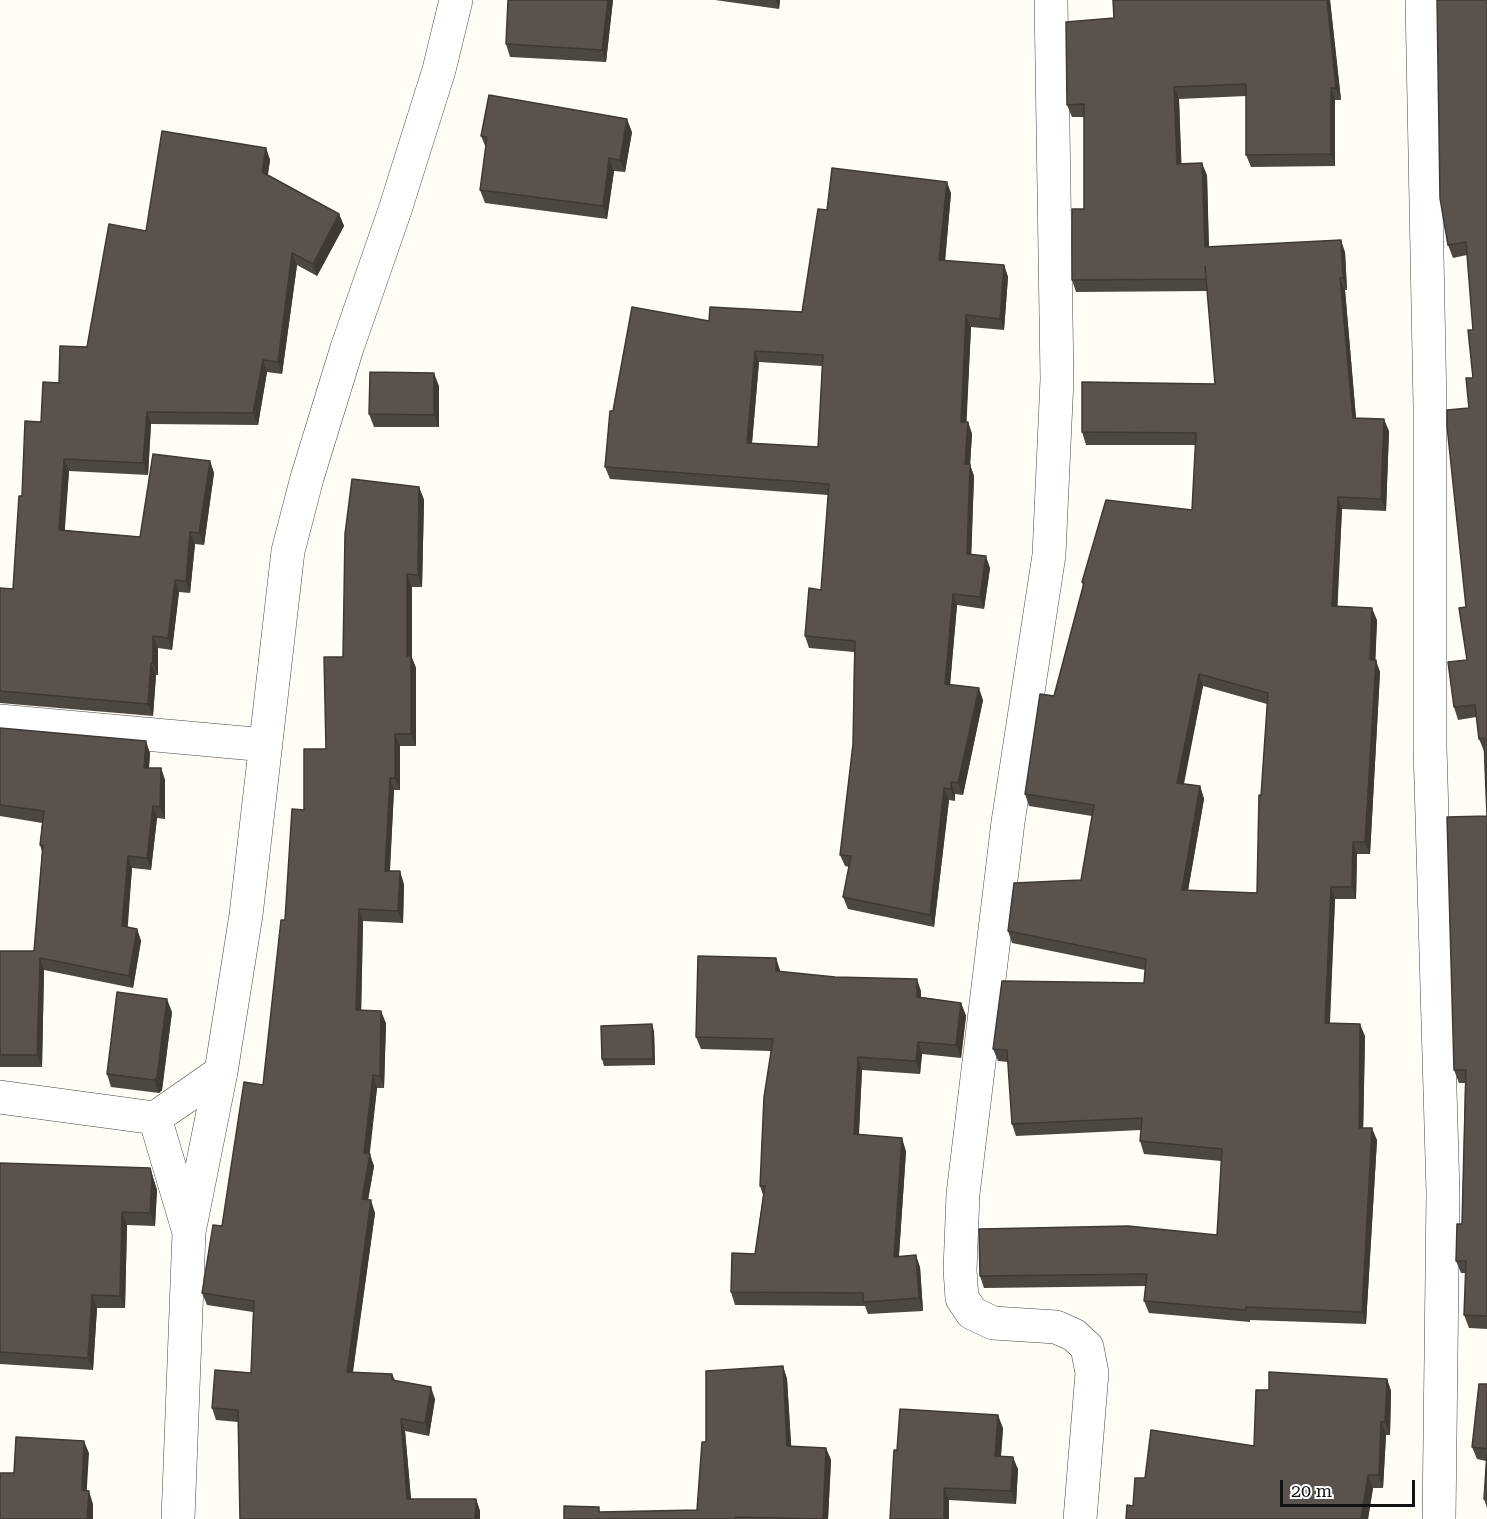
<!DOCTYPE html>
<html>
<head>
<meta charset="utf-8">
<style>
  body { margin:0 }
  #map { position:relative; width:1487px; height:1519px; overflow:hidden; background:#fffdf5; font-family:"Roboto Serif",serif }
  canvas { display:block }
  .scale { position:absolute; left:1280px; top:1480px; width:135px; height:27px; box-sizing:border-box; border:3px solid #111; border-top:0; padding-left:8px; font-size:18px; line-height:21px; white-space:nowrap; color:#111; -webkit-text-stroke:4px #fff; paint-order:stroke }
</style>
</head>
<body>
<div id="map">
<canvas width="1487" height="1519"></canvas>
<div class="scale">20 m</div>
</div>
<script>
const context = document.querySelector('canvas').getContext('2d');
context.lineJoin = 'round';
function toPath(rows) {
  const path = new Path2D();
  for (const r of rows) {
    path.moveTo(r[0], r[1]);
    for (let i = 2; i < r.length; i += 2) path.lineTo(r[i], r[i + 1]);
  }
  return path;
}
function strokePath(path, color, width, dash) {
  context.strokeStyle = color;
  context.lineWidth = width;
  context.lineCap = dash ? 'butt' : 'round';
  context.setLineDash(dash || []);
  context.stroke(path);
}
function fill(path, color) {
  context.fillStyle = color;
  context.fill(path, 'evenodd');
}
const street = toPath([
  [1051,0,1057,379,1049,555,1008,822,963,1194,960,1270,962,1298,972,1313,993,1323,1056,1327,1074,1335,1087,1347,1092,1373,1080,1519],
  [1422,0,1430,406,1430,747,1443,1193,1439,1519],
  [0,721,266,745],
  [0,1097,155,1118,221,1072],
  [155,1118,188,1229],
  [178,1519,189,1232,221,1072,246,915,288,551,307,478,347,348,395,210,439,70,456,0]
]);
strokePath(street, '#444', 34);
strokePath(street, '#fff', 33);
fill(toPath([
  [508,0,613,0,606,62,510,57,506,44],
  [715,0,780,0,779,9],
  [1330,0,1341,100,1335,100,1335,166,1251,167,1246,155,1246,96,1179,99,1181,164,1207,175,1209,246,1345,252,1347,290,1345,290,1356,418,1389,431,1386,511,1342,509,1337,606,1377,620,1375,660,1380,672,1370,854,1357,854,1356,899,1335,899,1330,1023,1365,1036,1363,1128,1377,1140,1366,1324,1250,1320,1250,1322,1149,1313,1144,1301,1146,1286,984,1288,980,1276,1217,1235,1221,1161,1144,1154,1140,1141,1141,1130,1016,1136,1012,1124,1008,1062,998,1061,993,1049,1144,983,1145,970,1012,943,1008,931,1081,880,1092,816,1029,806,1025,794,1054,696,1083,586,1082,582,1192,510,1196,445,1086,445,1082,432,1215,384,1208,291,1076,292,1072,280,1084,209,1084,117,1072,117,1067,105],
  [1203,686,1267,704,1261,796,1257,893,1188,890,1204,799,1200,786,1184,784],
  [1487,0,1487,1329,1469,1328,1464,1315,1466,1273,1461,1273,1456,1261,1462,1224,1465,1083,1459,1083,1454,1070,1487,816,1484,751,1479,739,1476,717,1458,720,1454,707,1467,660,1466,607,1469,408,1473,378,1473,330,1467,255,1453,258,1448,245],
  [632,132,625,172,614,171,607,219,485,203,480,190,486,148,481,136],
  [266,148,270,160,268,175,339,214,344,226,317,276,297,265,282,374,267,372,258,425,151,424,148,475,69,471,64,530,140,537,210,461,214,473,204,545,195,544,190,593,179,592,172,650,158,648,158,675,156,675,153,716,0,703,0,588,13,589,22,496,41,422,59,383,87,347,146,231],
  [951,193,945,261,1004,265,1008,277,1004,330,971,327,966,422,968,422,972,434,970,465,974,476,971,554,990,568,984,609,957,605,950,685,983,700,963,795,955,794,955,801,949,800,934,927,848,909,843,897,849,867,845,866,840,855,853,744,854,652,809,648,805,636,821,590,828,495,610,479,605,467,613,411,709,321,802,312,827,210],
  [759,362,822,366,818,447,752,443],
  [439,386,439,427,374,427,369,414],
  [419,487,424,500,422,587,412,587,412,658,416,668,416,746,400,746,400,790,394,790,390,871,404,884,403,923,363,921,361,1010,386,1023,384,1088,377,1088,369,1154,374,1166,368,1200,375,1213,353,1372,392,1374,395,1380,435,1399,429,1436,405,1431,411,1499,476,1499,480,1511,480,1519,240,1519,238,1422,216,1420,212,1408,251,1373,253,1312,207,1305,202,1293,263,1085,285,920,304,810,326,749,343,657],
  [0,728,150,753,149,768,161,768,165,780,165,819,157,818,151,870,132,868,127,927,137,929,141,941,133,988,44,970,42,1067,0,1067,0,951,34,951,42,852,40,845,42,823,0,816],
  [776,958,780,972,921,991,921,997,961,1003,966,1016,961,1058,922,1054,920,1074,862,1070,859,1135,906,1151,899,1256,920,1267,923,1311,868,1314,865,1306,735,1305,731,1292,755,1254,763,1195,760,1186,771,1051,701,1049,696,1037],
  [172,1012,162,1090,159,1093,111,1087,107,1074],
  [654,1031,655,1065,604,1066,602,1059],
  [0,1163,150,1168,157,1190,155,1226,127,1225,125,1308,97,1308,93,1370,0,1364],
  [783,1366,787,1379,791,1446,826,1448,831,1460,828,1519,564,1519,601,1512,697,1510,706,1442],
  [1387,1379,1391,1391,1390,1435,1386,1435,1383,1488,1373,1488,1368,1519,1126,1519,1133,1506,1145,1478,1254,1446,1269,1390],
  [1487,1384,1487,1508,1484,1499,1486,1461,1477,1459,1472,1447],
  [1003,1428,1001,1456,1018,1469,1016,1504,949,1500,949,1519,890,1519,897,1450]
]), '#4d4742');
fill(toPath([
  [608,0,613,0,606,62,602,50],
  [776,0,780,0,779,9],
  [1327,0,1330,0,1341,100,1336,88],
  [1174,87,1179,99,1182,176,1177,164],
  [1331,88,1335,100,1335,166,1331,154],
  [627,119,632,132,625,172,620,160],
  [266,148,270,160,266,184,262,172],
  [609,158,614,171,607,219,603,206],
  [1202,163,1207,175,1209,259,1205,247],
  [947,182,951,193,944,272,939,260],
  [339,214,344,226,317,276,313,264],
  [1341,240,1345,252,1347,290,1343,278],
  [292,253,297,265,282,374,278,362],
  [1004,265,1008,277,1004,330,1000,319],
  [1340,278,1345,290,1357,430,1353,418],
  [966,315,971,327,966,434,961,422],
  [755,351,759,362,751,454,747,443],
  [263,360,267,372,258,425,253,413],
  [434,373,439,386,439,427,434,415],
  [147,412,151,424,148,475,143,463],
  [1384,419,1389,431,1386,511,1381,499],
  [968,422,972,434,970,465,974,476,971,565,967,554,965,464],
  [64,459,69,471,64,542,59,530],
  [210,461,214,473,204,545,199,533],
  [419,487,424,500,422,587,418,575],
  [1338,497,1342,509,1337,618,1332,606],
  [190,532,195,544,190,593,186,581],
  [986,556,990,568,984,609,980,597],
  [407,574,412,587,412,658,416,668,416,746,411,734,407,656],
  [175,580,179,592,172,650,168,638],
  [953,594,957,605,949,696,945,684],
  [1372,608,1377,620,1375,672,1370,660],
  [153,636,158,648,158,675,153,663],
  [1376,660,1380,672,1370,854,1365,842],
  [151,663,156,675,153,716,148,704],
  [1199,674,1203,686,1181,795,1177,783],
  [979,688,983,700,963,795,958,783],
  [395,734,400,746,400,790,395,778],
  [146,741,150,753,148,780,144,768],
  [161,768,165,780,165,819,160,807],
  [390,778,394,790,389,883,385,871],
  [951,782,955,794,955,801,951,789],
  [1200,786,1204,799,1186,902,1182,890],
  [944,788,949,800,934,927,930,915],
  [153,806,157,818,151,870,147,858],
  [1353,842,1357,854,1356,899,1352,887],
  [128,856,132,868,127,938,122,926],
  [400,871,404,884,403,923,398,911],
  [1331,887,1335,899,1329,1036,1325,1023],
  [359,909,363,921,361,1022,356,1010],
  [137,929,141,941,133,988,129,976],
  [40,958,44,970,42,1067,37,1055],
  [776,958,780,970,780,984,776,971],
  [917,979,921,991,921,1009,917,997],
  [167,999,172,1012,162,1090,159,1093,154,1080],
  [961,1003,966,1016,961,1058,956,1045],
  [381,1011,386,1023,384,1088,380,1076],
  [652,1024,654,1031,655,1065,653,1059],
  [1360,1024,1365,1036,1363,1140,1359,1128],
  [918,1042,922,1054,920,1074,916,1061],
  [858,1057,862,1070,858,1147,854,1134],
  [373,1075,377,1088,369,1161,370,1154,374,1166,366,1211,362,1199,364,1153],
  [1372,1128,1377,1140,1366,1324,1362,1312],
  [902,1138,906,1151,898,1269,894,1257],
  [150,1168,157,1190,155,1226,150,1213],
  [371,1200,375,1213,351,1384,347,1372],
  [122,1212,127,1225,125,1308,120,1296],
  [916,1255,920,1267,923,1311,919,1298],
  [92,1295,97,1308,93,1370,88,1358],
  [783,1366,787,1379,792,1458,787,1446],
  [1387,1379,1391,1391,1390,1435,1385,1422],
  [431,1387,435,1399,429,1436,425,1423],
  [998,1415,1003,1428,1000,1468,995,1456],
  [401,1419,405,1431,412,1511,407,1499],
  [1381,1422,1386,1435,1383,1488,1379,1475],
  [84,1441,89,1453,86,1503,82,1490],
  [826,1448,831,1460,828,1519,823,1519],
  [1013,1457,1018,1469,1016,1504,1011,1491],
  [1368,1475,1373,1488,1368,1519,1361,1519],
  [944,1488,949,1500,949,1519,944,1519],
  [89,1491,93,1504,93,1519,87,1519],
  [476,1499,480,1511,480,1519,475,1519]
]), '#3f3936');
const building = toPath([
  [508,0,608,0,602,50,506,44,508,0],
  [1113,0,1327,0,1336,88,1331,88,1331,154,1246,155,1246,84,1174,87,1177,164,1202,163,1205,247,1341,240,1343,278,1340,278,1353,418,1384,419,1381,499,1338,497,1332,606,1372,608,1370,660,1376,660,1365,842,1353,842,1352,887,1331,887,1325,1023,1360,1024,1359,1128,1372,1128,1362,1312,1246,1307,1246,1310,1144,1301,1147,1274,980,1276,979,1229,1128,1226,1217,1235,1222,1149,1140,1141,1142,1118,1012,1124,1007,1050,993,1049,1002,981,1144,983,1146,959,1008,931,1014,883,1081,880,1094,805,1025,794,1040,694,1054,696,1084,583,1082,582,1106,500,1192,510,1196,433,1082,432,1082,382,1215,384,1205,266,1206,279,1072,280,1072,209,1084,209,1084,104,1067,105,1066,22,1114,18,1113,0],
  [1199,674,1268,693,1261,796,1259,795,1257,893,1182,890,1200,786,1177,783,1199,674],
  [1437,0,1487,0,1487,1316,1464,1315,1466,1261,1456,1261,1457,1224,1462,1224,1466,1070,1454,1070,1447,817,1487,816,1484,738,1479,739,1475,705,1454,707,1448,662,1467,660,1459,608,1466,607,1447,426,1447,410,1469,408,1466,378,1473,378,1468,330,1473,330,1466,242,1448,245,1440,198,1437,0],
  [489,95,627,119,620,160,609,158,603,206,480,190,487,137,481,136,489,95],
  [162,131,266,148,262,172,339,214,313,264,292,253,278,362,263,360,253,413,147,412,143,463,64,459,59,530,140,537,153,454,210,461,199,533,190,532,186,581,175,580,168,638,153,636,153,663,151,663,148,704,0,691,0,588,13,589,19,496,22,496,25,421,41,422,43,382,59,383,60,346,87,347,109,224,146,231,162,131],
  [832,168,947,182,939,260,1004,265,1000,319,966,315,961,422,968,422,965,464,970,464,967,554,986,556,980,597,953,594,945,684,979,688,958,783,951,782,951,789,944,788,930,915,843,897,851,856,840,855,853,744,855,641,805,636,809,588,821,590,829,484,605,467,610,411,613,411,632,307,709,321,710,307,802,312,818,209,827,210,832,168],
  [755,351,823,355,818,447,747,443,755,351],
  [370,372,434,373,434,415,369,414,370,372],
  [352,479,419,487,418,575,407,574,407,656,411,656,411,734,395,734,395,778,390,778,385,871,400,871,398,911,359,909,356,1010,381,1011,380,1076,373,1075,364,1153,370,1154,362,1199,371,1200,347,1372,392,1374,392,1380,431,1387,425,1423,401,1419,407,1499,476,1499,475,1519,240,1519,238,1410,212,1408,215,1370,251,1373,254,1301,202,1293,213,1225,222,1226,244,1082,263,1085,281,920,285,920,292,809,304,810,304,749,326,749,324,657,343,657,345,534,352,479],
  [0,728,146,741,144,768,161,768,160,807,153,806,147,858,128,856,122,926,137,929,129,976,40,958,37,1055,0,1055,0,951,34,951,43,845,40,845,44,811,0,805,0,728],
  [698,956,776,958,776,971,835,977,917,979,917,997,961,1003,956,1045,918,1042,916,1061,858,1057,854,1134,902,1138,894,1257,916,1255,919,1298,863,1302,863,1293,731,1292,732,1253,755,1254,765,1186,760,1186,764,1097,773,1039,696,1037,698,956],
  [117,992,167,999,157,1077,154,1080,107,1074,117,992],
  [652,1024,653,1059,602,1059,601,1026,652,1024],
  [0,1163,150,1168,152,1177,150,1213,122,1212,120,1296,92,1295,88,1358,0,1352,0,1163],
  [783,1366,787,1446,826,1448,823,1519,735,1517,735,1519,564,1519,564,1506,599,1507,599,1512,697,1510,702,1442,706,1442,706,1371,783,1366],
  [1269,1372,1387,1379,1385,1422,1381,1422,1379,1475,1368,1475,1361,1519,1126,1519,1127,1505,1133,1506,1135,1478,1145,1478,1151,1430,1254,1446,1256,1390,1269,1390,1269,1372],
  [1479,1384,1487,1384,1487,1449,1472,1447,1479,1384],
  [900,1409,998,1415,995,1456,1013,1457,1011,1491,944,1488,944,1519,890,1519,894,1450,897,1450,900,1409],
  [16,1437,84,1441,82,1490,89,1491,87,1519,0,1519,0,1473,14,1473,16,1437],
  [1487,1453,1487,1499,1484,1499,1487,1453]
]);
fill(building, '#5a524d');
strokePath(building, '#3f3936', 1.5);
</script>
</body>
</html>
